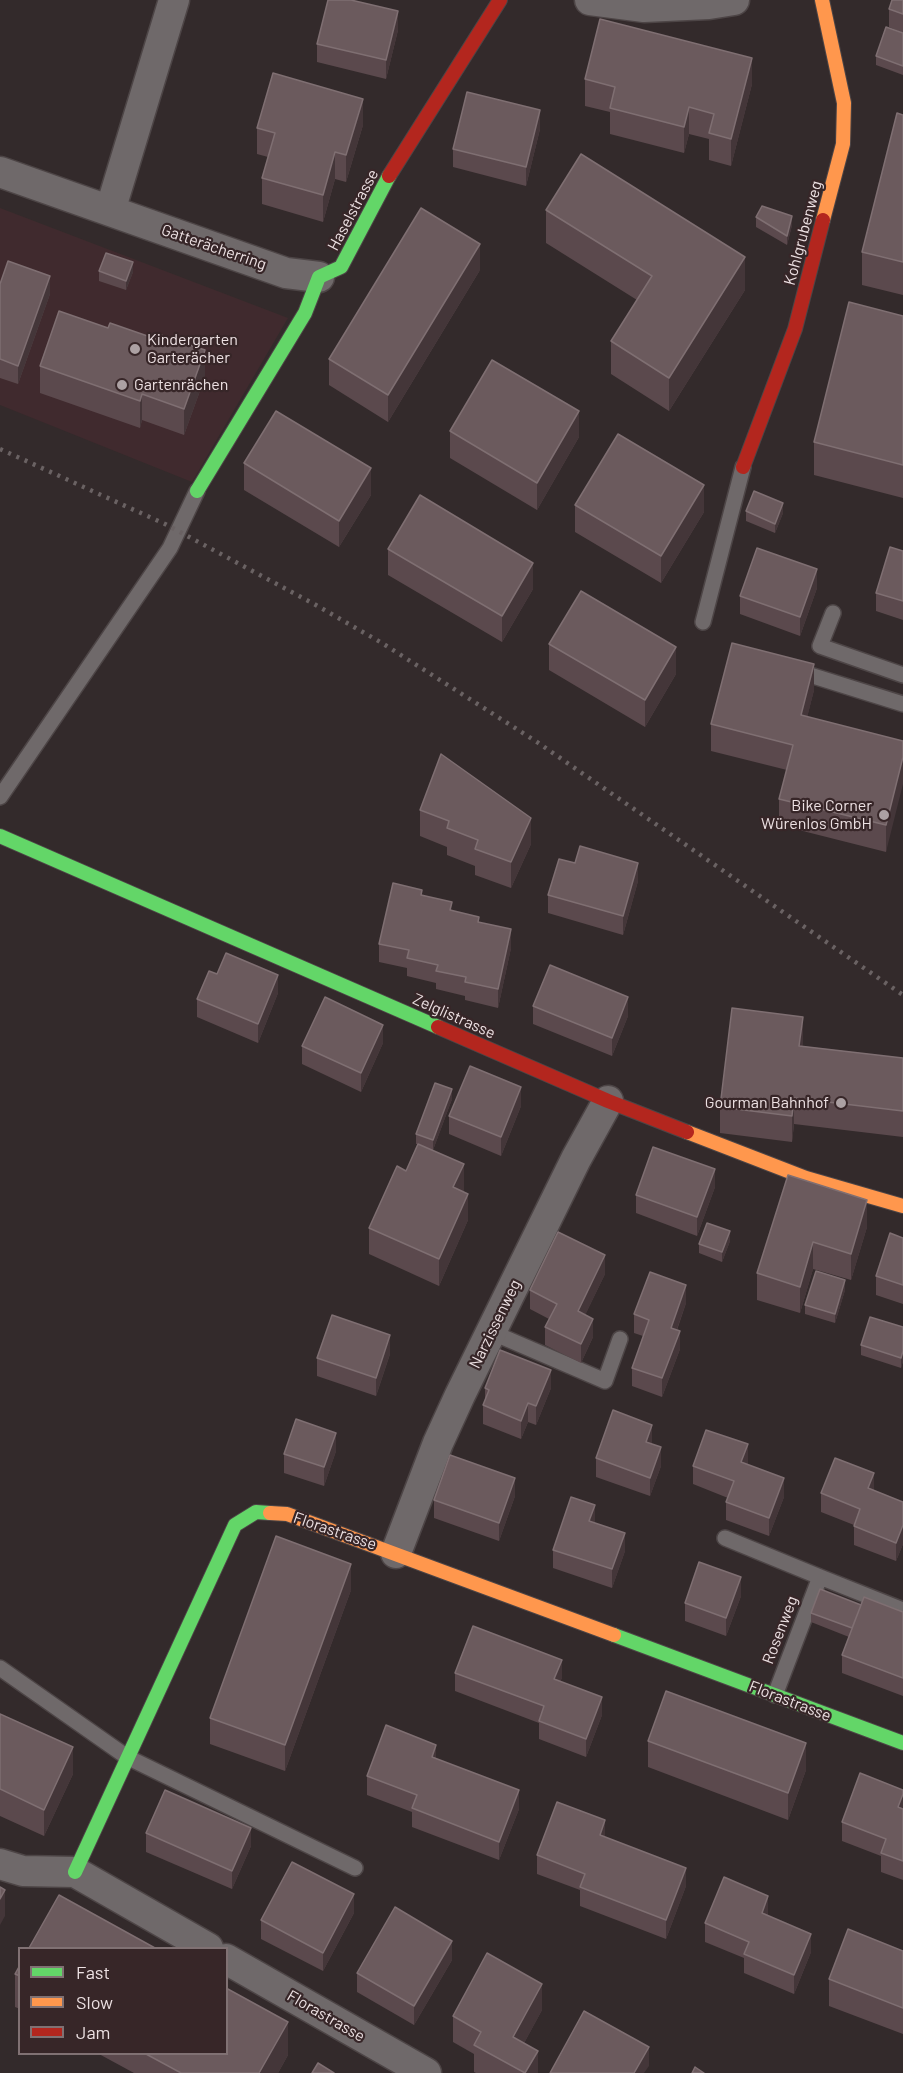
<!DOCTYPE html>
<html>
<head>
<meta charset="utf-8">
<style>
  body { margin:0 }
  #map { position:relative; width:903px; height:2073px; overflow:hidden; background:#332a2b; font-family:Barlow,sans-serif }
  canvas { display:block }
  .legend { position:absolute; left:18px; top:1947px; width:210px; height:108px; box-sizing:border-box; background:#372628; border:2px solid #807173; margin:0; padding:8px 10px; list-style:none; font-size:18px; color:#ede1e3 }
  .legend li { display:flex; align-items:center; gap:12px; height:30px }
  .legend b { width:30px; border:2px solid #807173 }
</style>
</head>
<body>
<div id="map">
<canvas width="903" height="2073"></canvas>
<ul class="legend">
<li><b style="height:8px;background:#63d668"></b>Fast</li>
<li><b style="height:8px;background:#ff974d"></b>Slow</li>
<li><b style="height:8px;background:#b3261e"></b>Jam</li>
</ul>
</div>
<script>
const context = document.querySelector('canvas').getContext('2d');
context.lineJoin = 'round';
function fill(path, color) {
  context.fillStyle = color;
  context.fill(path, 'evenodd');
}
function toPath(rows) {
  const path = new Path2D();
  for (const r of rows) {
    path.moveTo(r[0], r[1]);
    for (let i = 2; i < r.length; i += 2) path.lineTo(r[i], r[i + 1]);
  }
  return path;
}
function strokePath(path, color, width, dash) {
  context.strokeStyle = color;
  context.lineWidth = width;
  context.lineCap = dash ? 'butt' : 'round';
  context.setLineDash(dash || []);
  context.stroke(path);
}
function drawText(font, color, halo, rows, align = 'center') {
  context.font = font + ' Barlow,sans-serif';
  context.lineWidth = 4.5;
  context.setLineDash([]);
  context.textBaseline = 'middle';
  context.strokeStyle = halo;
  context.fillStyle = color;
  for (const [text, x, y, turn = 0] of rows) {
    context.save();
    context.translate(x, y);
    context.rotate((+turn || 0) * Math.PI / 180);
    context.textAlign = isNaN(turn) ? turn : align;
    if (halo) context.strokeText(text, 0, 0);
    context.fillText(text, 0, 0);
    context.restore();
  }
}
fill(toPath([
  [0,208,288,318,192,482,0,405]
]), '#402a2e');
const lane = toPath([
  [833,613,820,646,903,675],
  [703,622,743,467],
  [794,670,903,704],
  [0,797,170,548,197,491],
  [491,1332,605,1381,620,1339],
  [725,1538,820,1577,775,1695],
  [820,1577,903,1610],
  [0,1668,127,1757,355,1868]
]);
const street = toPath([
  [590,0,644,7,709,4,734,0],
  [0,172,286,273,319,277],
  [110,211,174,0],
  [396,1553,438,1443,460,1395,576,1159,608,1101],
  [0,1864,23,1871,75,1872,208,1948],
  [226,1959,426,2073]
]);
const fast = toPath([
  [197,491,305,313,319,277,341,267,389,176],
  [0,836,438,1027],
  [614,1635,903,1743],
  [75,1872,235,1525,256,1512,270,1513]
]);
const slow = toPath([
  [822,0,844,103,843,144,823,220],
  [687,1132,806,1178,903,1206],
  [270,1513,287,1514,614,1635]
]);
const jam = toPath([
  [389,176,500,0],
  [743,467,795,329,823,220],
  [438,1027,608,1101,687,1132]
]);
strokePath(lane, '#4d4546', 18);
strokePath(street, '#4d4546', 33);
strokePath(fast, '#4d4546', 16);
strokePath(slow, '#4d4546', 16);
strokePath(jam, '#4d4546', 16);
strokePath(lane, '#6f696a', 15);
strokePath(street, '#6f696a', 30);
strokePath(fast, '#63d668', 14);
strokePath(slow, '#ff974d', 14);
strokePath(jam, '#b3261e', 14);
strokePath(toPath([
  [0,449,165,524,314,604,382,643,537,742,903,995]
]), '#6a6263', 4.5, [3, 6]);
fill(toPath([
  [903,0,903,33,889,27,889,9],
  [398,30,386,79,317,62,317,44],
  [903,33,903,75,876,65,876,56],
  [585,79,752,84,731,166,709,160,709,139,689,134,684,153,610,134,610,112,585,106],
  [903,115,903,295,862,285,862,252],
  [363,125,346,182,335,179,323,222,262,204,262,178,268,157,257,154,257,128],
  [540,129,526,186,453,167,453,149],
  [546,210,745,290,669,411,611,374,611,341,637,300,546,243],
  [756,217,792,225,787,245,756,227],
  [480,270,388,422,329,385,329,359],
  [99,271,133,272,126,290,99,281],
  [0,284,50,294,18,384,0,378],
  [903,316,903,498,814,475,814,442],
  [108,328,205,377,184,435,142,420,140,428,40,393,40,366],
  [450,431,579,437,537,510,450,458],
  [244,463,371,495,339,547,244,490],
  [575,505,704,512,661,583,575,532],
  [746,511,783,513,775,533,746,521],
  [388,549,533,589,502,642,388,575],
  [903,551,903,620,876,611,876,593],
  [817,588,800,636,740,614,740,596],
  [549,644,676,674,645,727,549,670],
  [814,690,807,717,903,741,886,852,779,825,779,799,787,770,711,751,711,724],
  [420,810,531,844,511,888,475,875,475,866,447,855,447,847,420,836],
  [638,881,623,935,548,913,548,895],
  [422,895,452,910,479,922,511,948,498,1008,465,1000,465,996,436,989,436,983,407,976,407,968,379,962,379,944],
  [217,974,278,993,258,1043,197,1017,197,999],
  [533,1006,628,1016,612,1056,533,1024],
  [383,1043,361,1092,302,1064,302,1046],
  [802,1046,903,1058,903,1137,794,1124,792,1142,720,1133,720,1107],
  [452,1099,433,1150,464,1191,468,1220,439,1286,369,1254,369,1228,406,1171,418,1144,416,1144,416,1134],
  [521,1106,501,1156,449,1134,449,1116],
  [715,1187,697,1236,636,1213,636,1195],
  [867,1200,867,1227,851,1280,813,1269,800,1313,757,1300,757,1273],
  [903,1238,903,1304,876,1295,876,1276],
  [730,1241,722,1262,699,1253,699,1244],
  [605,1274,585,1315,593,1337,581,1363,545,1345,545,1327,549,1319,530,1309,530,1290],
  [845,1290,835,1323,805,1314,805,1305],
  [686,1303,677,1330,680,1349,662,1397,632,1386,632,1368,643,1336,634,1333,634,1314],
  [903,1327,903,1361,901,1368,861,1355,861,1345],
  [390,1354,376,1396,317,1376,317,1358],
  [485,1388,551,1388,536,1425,528,1422,521,1439,483,1424,483,1405,485,1401],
  [336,1451,324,1486,284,1473,284,1454],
  [596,1458,661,1466,650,1496,596,1477],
  [748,1463,747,1464,784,1497,769,1536,726,1520,726,1502,728,1498,693,1484,693,1466],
  [874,1491,903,1502,903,1544,896,1561,854,1545,854,1525,821,1512,821,1493],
  [515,1496,499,1541,434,1518,434,1500],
  [595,1523,625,1551,612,1588,553,1568,553,1550],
  [351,1590,285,1771,210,1744,210,1718],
  [741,1596,726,1636,685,1621,685,1603],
  [861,1605,903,1612,903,1696,842,1673,842,1655,849,1637,811,1622,811,1613],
  [455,1673,562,1678,560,1681,602,1715,586,1757,539,1739,539,1723,455,1691],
  [0,1714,73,1774,44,1836,0,1816],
  [648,1741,806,1770,788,1820,648,1767],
  [436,1759,519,1809,499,1860,412,1827,412,1812,367,1795,367,1776],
  [903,1790,903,1880,881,1872,881,1856,842,1841,842,1822],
  [146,1833,251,1846,232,1889,146,1852],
  [605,1837,686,1886,666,1939,580,1906,580,1890,537,1874,537,1855],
  [354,1913,323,1971,261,1939,261,1920],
  [768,1914,768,1915,811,1952,794,1994,744,1973,744,1958,705,1942,705,1923],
  [903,1951,903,2034,829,2006,829,1979],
  [452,1960,414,2025,357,1992,357,1973],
  [20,1965,20,2009,15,2007,15,1974],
  [542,2010,524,2043,538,2073,476,2073,474,2072,474,2054,453,2042,453,2016],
  [99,2054,226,2054,288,2055,278,2073,134,2073]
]), '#5b494d');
fill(toPath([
  [398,11,398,30,386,79,386,60],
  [752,58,752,84,731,166,731,139],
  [363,99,363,125,346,182,346,155],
  [689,107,689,134,684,153,684,127],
  [540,110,540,129,526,186,526,167],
  [335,152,335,179,323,222,323,195],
  [792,216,792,225,787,245,787,236],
  [480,244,480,270,388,422,388,395],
  [745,257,745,290,669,411,669,378],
  [133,262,133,272,126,290,126,281],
  [50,276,50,294,18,384,18,366],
  [205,350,205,377,184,435,184,409],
  [142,394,142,420,140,428,140,401],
  [579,411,579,437,537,510,537,483],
  [371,468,371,495,339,547,339,521],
  [704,485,704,512,661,583,661,556],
  [783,503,783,513,775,533,775,524],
  [533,563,533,589,502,642,502,616],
  [817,569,817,588,800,636,800,617],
  [676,647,676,674,645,727,645,700],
  [814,664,814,690,801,742,801,715],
  [903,757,903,784,886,852,886,825],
  [531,818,531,844,511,888,511,862],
  [638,863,638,881,623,935,623,916],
  [511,929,511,948,498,1008,498,989],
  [278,975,278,993,258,1043,258,1024],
  [628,997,628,1016,612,1056,612,1038],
  [803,1017,803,1044,799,1072,799,1046],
  [383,1025,383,1043,361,1092,361,1073],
  [521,1087,521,1106,501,1156,501,1137],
  [452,1089,452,1099,433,1150,433,1140],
  [794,1098,794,1124,792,1142,792,1116],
  [464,1164,464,1191,453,1214,453,1187],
  [715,1169,715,1187,697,1236,697,1217],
  [468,1194,468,1220,439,1286,439,1259],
  [867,1200,867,1227,851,1280,851,1254],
  [730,1231,730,1241,722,1262,722,1252],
  [813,1242,813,1269,800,1313,800,1287],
  [605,1255,605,1274,578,1330,578,1311],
  [845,1280,845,1290,835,1323,835,1314],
  [686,1285,686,1303,671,1346,671,1328],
  [593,1319,593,1337,581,1363,581,1344],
  [680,1331,680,1349,662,1397,662,1378],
  [390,1335,390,1354,376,1396,376,1378],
  [903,1351,903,1361,901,1368,901,1358],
  [551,1370,551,1388,536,1425,536,1406],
  [528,1403,528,1422,521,1439,521,1421],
  [652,1425,652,1444,646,1442],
  [336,1433,336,1451,324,1486,324,1467],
  [748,1444,748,1463,741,1481,741,1462],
  [661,1447,661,1466,650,1496,650,1478],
  [874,1473,874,1491,868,1488],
  [515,1478,515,1496,499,1541,499,1523],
  [784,1478,784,1497,769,1536,769,1518],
  [595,1505,595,1523,589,1521],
  [903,1525,903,1544,896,1561,896,1543],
  [625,1533,625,1551,612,1588,612,1569],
  [351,1564,351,1590,285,1771,285,1745],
  [741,1577,741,1596,726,1636,726,1618],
  [562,1660,562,1678,554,1698,554,1679],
  [602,1697,602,1715,586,1757,586,1739],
  [806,1743,806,1770,788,1820,788,1793],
  [436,1745,436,1763,432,1757],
  [73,1747,73,1774,44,1836,44,1810],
  [519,1790,519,1809,499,1860,499,1842],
  [903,1794,903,1812,898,1807],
  [605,1820,605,1839,600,1835],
  [251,1828,251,1846,232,1889,232,1871],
  [686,1868,686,1886,666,1939,666,1920],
  [5,1890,5,1916,0,1925,0,1899],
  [354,1894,354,1913,323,1971,323,1953],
  [768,1896,768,1914,762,1931,762,1913],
  [811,1934,811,1952,794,1994,794,1975],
  [452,1941,452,1960,414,2025,414,2006],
  [542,1984,542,2010,513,2064,513,2037],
  [288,2022,288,2055,278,2073,259,2073],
  [649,2047,649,2066,644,2073,634,2073],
  [538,2051,538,2073,525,2073]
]), '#443639');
const building = toPath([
  [328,0,351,0,398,11,386,60,317,44,328,0],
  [892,0,903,0,903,14,889,9,892,0],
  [600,19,752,58,731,139,709,133,714,114,689,107,684,127,610,108,615,87,585,79,600,19],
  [886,27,903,33,903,66,876,56,886,27],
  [273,73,363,99,346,155,335,152,323,195,262,178,275,133,257,128,273,73],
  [467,92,540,110,526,167,453,149,467,92],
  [897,113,903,115,903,262,862,252,897,113],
  [581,154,745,257,669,378,611,341,652,276,546,210,581,154],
  [762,206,792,216,787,236,756,217,762,206],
  [421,208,480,244,388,395,329,359,421,208],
  [106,253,133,262,126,281,99,271,106,253],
  [8,261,50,276,18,366,0,359,0,284,8,261],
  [849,302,903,316,903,465,814,442,849,302],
  [59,311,108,328,110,323,159,340,161,335,205,350,184,409,142,394,140,401,40,366,59,311],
  [492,360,579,411,537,483,450,431,492,360],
  [276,411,371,468,339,521,244,463,276,411],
  [618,434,704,485,661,556,575,505,618,434],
  [754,491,783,503,775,524,746,511,754,491],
  [420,495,533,563,502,616,388,549,420,495],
  [890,547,903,551,903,601,876,593,890,547],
  [757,548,817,569,800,617,740,596,757,548],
  [581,591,676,647,645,700,549,644,581,591],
  [732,643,814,664,801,715,903,741,903,757,886,825,779,799,793,745,711,724,732,643],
  [441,754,531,818,511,862,475,849,478,840,447,828,449,821,420,810,441,754],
  [580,846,638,863,623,916,548,895,559,859,575,863,580,846],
  [393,883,422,890,421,895,452,902,450,910,479,917,478,922,511,929,498,989,465,982,466,977,436,971,438,965,407,958,409,950,379,944,393,883],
  [226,953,278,975,258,1024,197,999,209,971,217,974,226,953],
  [550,965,628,997,612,1038,533,1006,550,965],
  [325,997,383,1025,361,1073,302,1046,325,997],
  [732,1008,803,1017,799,1046,903,1058,903,1111,794,1098,792,1116,720,1107,732,1008],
  [470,1066,521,1087,501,1137,449,1116,470,1066],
  [435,1083,452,1089,433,1140,416,1134,435,1083],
  [418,1144,464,1164,453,1187,468,1194,439,1259,369,1228,397,1166,406,1171,418,1144],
  [653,1147,715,1169,697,1217,636,1195,653,1147],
  [788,1175,867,1200,851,1254,813,1242,800,1287,757,1273,788,1175],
  [707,1223,730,1231,722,1252,699,1244,707,1223],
  [558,1232,605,1255,578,1311,593,1319,581,1344,545,1327,557,1304,530,1290,558,1232],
  [890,1233,903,1238,903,1285,876,1276,890,1233],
  [816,1271,845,1280,835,1314,805,1305,816,1271],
  [650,1272,686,1285,671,1328,680,1331,662,1378,632,1368,649,1320,634,1314,650,1272],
  [332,1315,390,1335,376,1378,317,1358,332,1315],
  [870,1317,903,1327,903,1351,901,1358,861,1345,870,1317],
  [500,1350,551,1370,536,1406,528,1403,521,1421,483,1405,489,1390,485,1388,500,1350],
  [613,1410,652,1425,646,1442,661,1447,650,1478,596,1458,613,1410],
  [296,1419,336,1433,324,1467,284,1454,296,1419],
  [706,1430,748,1444,741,1462,784,1478,769,1518,726,1502,734,1481,693,1466,706,1430],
  [450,1455,515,1478,499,1523,434,1500,450,1455],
  [835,1458,874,1473,868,1488,903,1502,903,1525,896,1543,854,1526,860,1509,821,1493,835,1458],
  [571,1497,595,1505,589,1521,625,1533,612,1569,553,1550,571,1497],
  [276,1536,351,1564,285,1745,210,1718,276,1536],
  [699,1562,741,1577,726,1618,685,1603,699,1562],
  [820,1589,861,1605,852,1628,811,1613,820,1589],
  [864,1597,903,1612,903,1678,842,1655,864,1597],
  [473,1626,562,1660,554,1679,602,1697,586,1739,539,1721,544,1706,455,1673,473,1626],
  [666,1691,806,1743,788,1793,648,1741,666,1691],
  [0,1714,73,1747,44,1810,0,1789,0,1714],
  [386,1725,436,1745,432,1757,519,1790,499,1842,412,1808,417,1795,367,1776,386,1725],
  [860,1773,903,1790,903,1794,898,1807,903,1809,903,1861,881,1853,886,1839,842,1822,860,1773],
  [165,1790,251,1828,232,1871,146,1833,165,1790],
  [557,1802,605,1820,600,1835,686,1868,666,1920,580,1887,585,1874,537,1855,557,1802],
  [292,1862,354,1894,323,1953,261,1920,292,1862],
  [724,1877,768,1896,762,1913,811,1934,794,1975,744,1954,749,1942,705,1923,724,1877],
  [0,1887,5,1890,0,1899,0,1887],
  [59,1895,155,1948,29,1948,59,1895],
  [395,1907,452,1941,414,2006,357,1973,395,1907],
  [848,1929,903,1951,903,2008,829,1979,848,1929],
  [487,1953,542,1984,513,2037,538,2051,525,2073,474,2045,481,2032,453,2016,487,1953],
  [20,1965,20,1976,15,1974,20,1965],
  [226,1988,288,2022,259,2073,181,2073,146,2054,226,2054,226,1988],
  [584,2011,649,2047,634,2073,550,2073,584,2011],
  [318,2063,334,2073,312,2073,318,2063],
  [695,2067,704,2073,692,2073,695,2067]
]);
fill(building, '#6b5a5d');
strokePath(building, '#7f6f72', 1.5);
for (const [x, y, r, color] of [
  [135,349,6,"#aca1a3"],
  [122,385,6,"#aca1a3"],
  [884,815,6,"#aca1a3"],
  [841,1103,6,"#aca1a3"]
]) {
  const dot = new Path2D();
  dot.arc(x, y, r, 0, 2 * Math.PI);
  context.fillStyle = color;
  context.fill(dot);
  strokePath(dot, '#372628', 2);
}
drawText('16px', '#ede1e3', '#372628', [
  ["Haselstrasse",353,210,-62],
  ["Kohlgrubenweg",803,233,-75],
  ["Gatterächerring",214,247,19],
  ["Zelglistrasse",454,1016,24],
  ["Narzissenweg",495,1324,-64],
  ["Florastrasse",335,1531,19],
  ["Rosenweg",780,1630,-69],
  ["Florastrasse",790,1701,21],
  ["Florastrasse",326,2016,30]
]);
drawText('16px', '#ede1e3', '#372628', [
  ["Kindergarten",147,340],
  ["Garterächer",147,358],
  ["Gartenrächen",134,385],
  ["Bike Corner",872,806,"right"],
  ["Würenlos GmbH",872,824,"right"],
  ["Gourman Bahnhof",829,1103,"right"]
], 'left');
</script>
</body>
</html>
